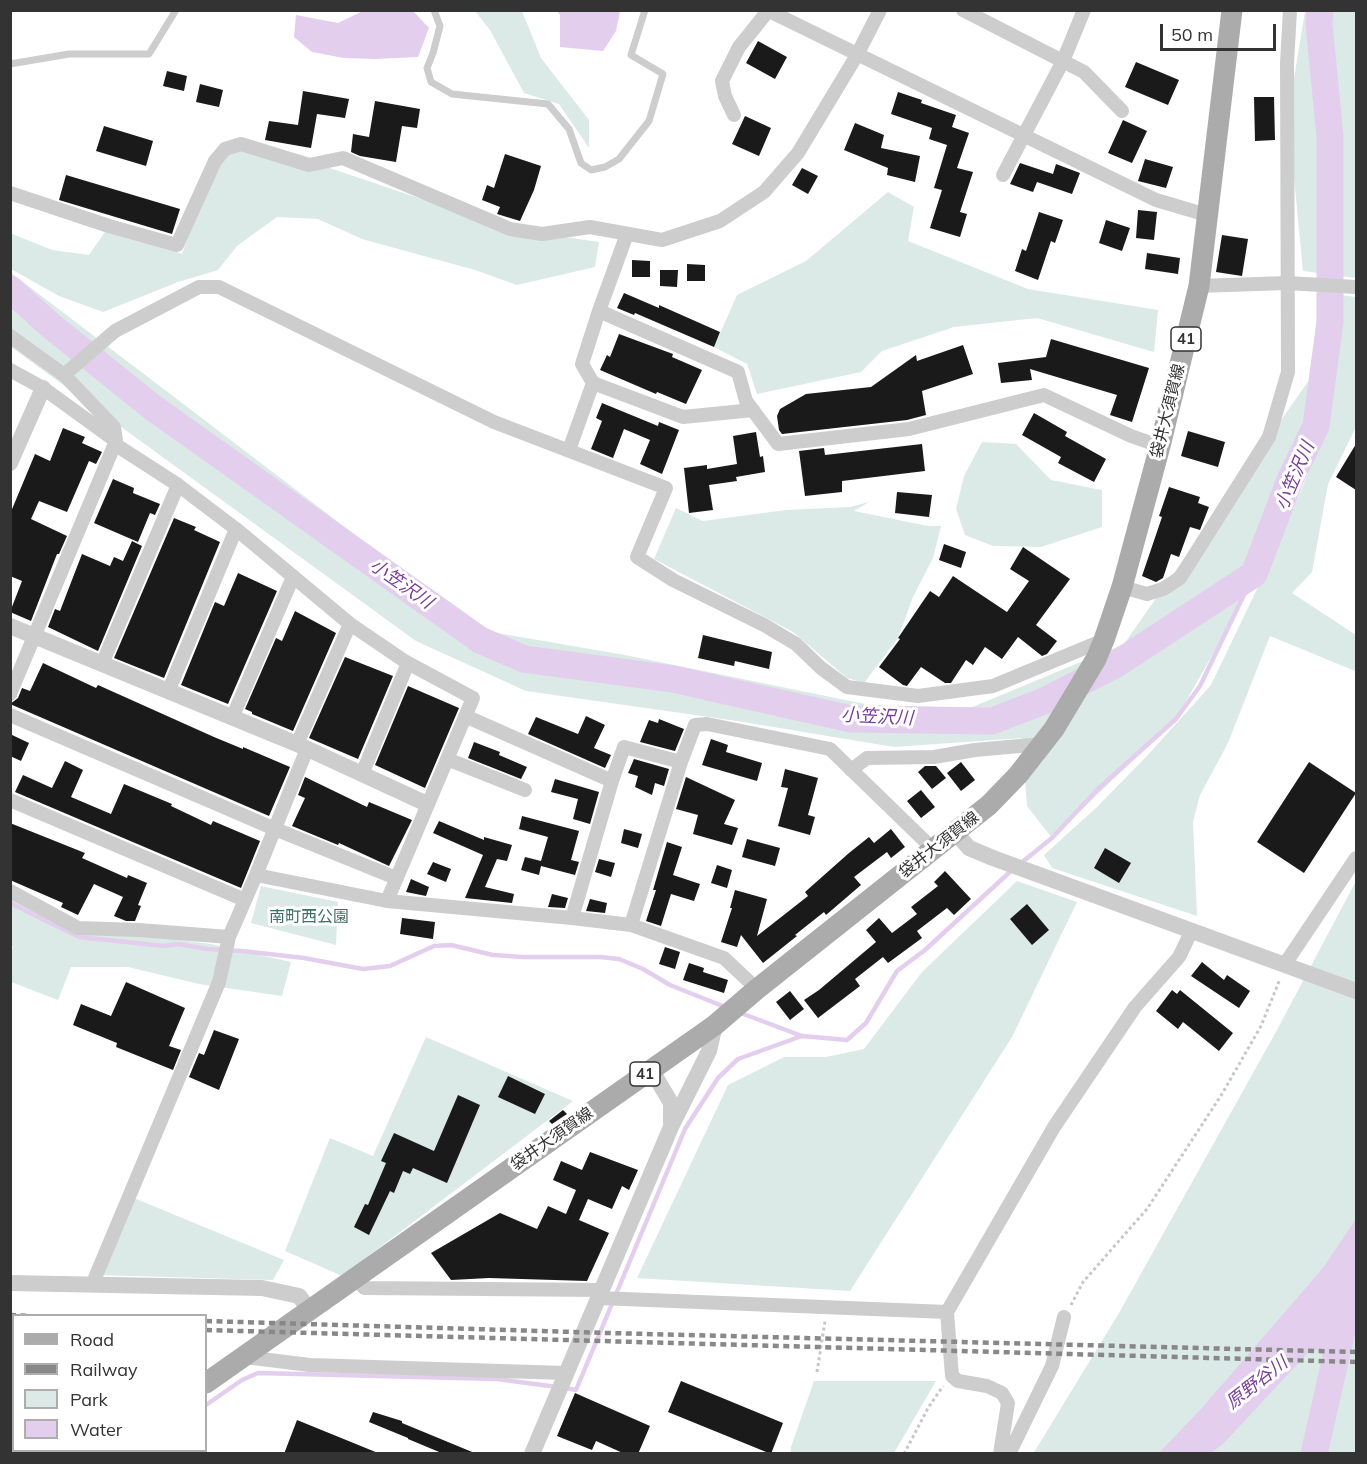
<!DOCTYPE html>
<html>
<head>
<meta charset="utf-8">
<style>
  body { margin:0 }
  #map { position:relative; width:1367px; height:1464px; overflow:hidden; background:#fff; font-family:Mulish,sans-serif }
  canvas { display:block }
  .frame { position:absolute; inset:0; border:12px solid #333; pointer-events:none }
  .legend { position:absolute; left:12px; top:1314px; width:195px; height:138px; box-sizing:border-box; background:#fff; border:2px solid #adadad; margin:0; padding:8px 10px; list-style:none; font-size:18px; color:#333 }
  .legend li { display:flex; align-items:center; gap:12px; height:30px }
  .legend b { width:30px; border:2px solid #adadad }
  .scale { position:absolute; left:1160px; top:24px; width:116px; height:27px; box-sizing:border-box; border:3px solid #333; border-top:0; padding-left:8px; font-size:18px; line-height:21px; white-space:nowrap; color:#333; -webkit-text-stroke:4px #fff; paint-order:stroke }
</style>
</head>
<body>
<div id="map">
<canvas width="1367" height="1464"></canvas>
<div class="frame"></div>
<ul class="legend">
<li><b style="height:8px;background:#ababab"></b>Road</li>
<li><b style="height:8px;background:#888"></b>Railway</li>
<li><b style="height:16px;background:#dbeae6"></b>Park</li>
<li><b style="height:16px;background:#e3ceee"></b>Water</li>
</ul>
<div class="scale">50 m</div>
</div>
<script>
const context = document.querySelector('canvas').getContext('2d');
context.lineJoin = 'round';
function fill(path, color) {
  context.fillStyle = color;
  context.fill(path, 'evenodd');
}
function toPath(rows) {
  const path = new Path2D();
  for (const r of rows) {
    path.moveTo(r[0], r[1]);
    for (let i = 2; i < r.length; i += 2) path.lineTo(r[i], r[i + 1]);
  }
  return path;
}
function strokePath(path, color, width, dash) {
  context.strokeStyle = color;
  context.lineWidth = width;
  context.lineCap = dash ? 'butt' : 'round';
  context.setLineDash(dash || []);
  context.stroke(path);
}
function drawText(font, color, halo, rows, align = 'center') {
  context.font = font + ' Mulish,"Noto Sans JP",sans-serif';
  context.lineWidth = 6;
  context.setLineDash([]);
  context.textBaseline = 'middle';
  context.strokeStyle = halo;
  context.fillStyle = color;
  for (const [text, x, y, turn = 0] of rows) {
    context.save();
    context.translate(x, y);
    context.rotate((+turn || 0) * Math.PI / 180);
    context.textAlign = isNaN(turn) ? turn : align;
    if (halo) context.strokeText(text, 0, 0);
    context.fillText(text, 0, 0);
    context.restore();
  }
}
fill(toPath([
  [475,11,522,11,541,58,589,120,589,148,559,104,524,93,490,30],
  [1305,11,1356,11,1356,278,1303,271,1288,115],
  [241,144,318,164,510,229,599,242,595,267,517,285,475,270,362,239,318,219,277,217,237,246,218,270,178,282,103,312,59,296,11,269,10,233,52,250,89,255,109,226,182,254,215,161],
  [888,192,914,207,908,241,1028,289,1158,310,1154,352,1037,318,954,327,882,351,861,372,757,394,747,364,714,347,737,295,806,261],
  [10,272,480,630,625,655,870,705,970,708,1124,644,1326,356,1290,480,1227,629,1176,719,1052,838,1027,806,1022,738,894,747,737,721,526,691,416,641,11,347],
  [1341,295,1356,297,1356,427,1328,484,1312,572,1292,593,1356,635,1356,679,1355,671,1270,636,1228,743,1200,795,1193,822,1197,916,1052,868,1044,855,1097,807,1146,757,1211,685,1278,545,1308,474,1341,341],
  [982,442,1016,444,1051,480,1102,490,1102,527,1041,547,993,546,965,535,956,509,964,476],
  [869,502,854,511,928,526,941,526,933,558,913,597,898,638,864,683,847,678,793,632,654,559,676,508,703,521,786,510,850,507],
  [1017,881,1077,902,1012,1037,850,1291,637,1278,728,1085,784,1057,826,1057,864,1049,922,972],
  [1356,881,1356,1453,1033,1454,1119,1313,1277,1030],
  [261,886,338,902,336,945,251,923],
  [11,892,94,929,211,944,291,962,282,996,199,984,128,967,71,967,58,1000,11,982,11,953,13,947,11,945],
  [426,1037,573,1101,342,1276,285,1251,330,1138,373,1156],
  [129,1196,284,1260,273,1280,96,1275],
  [814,1381,936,1381,894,1453,791,1453,791,1447]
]), '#dbeae6');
fill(toPath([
  [365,10,413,11,429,28,418,57,375,59,344,58,312,52,294,37,296,15,338,23],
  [557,11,620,11,616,31,603,51,560,47,560,15],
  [1356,1219,1356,1301,1224,1443,1211,1453,1159,1453,1201,1409,1323,1268]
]), '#e3ceee');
strokePath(toPath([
  [1021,863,1052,838,1098,789,1176,719,1200,686,1254,574],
  [10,903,79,937,164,946,179,944,207,949,242,951,304,958,363,969,390,966,434,946,451,945,493,955,523,957,600,957,619,959,643,969,670,985,725,1007],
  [738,1012,802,1036,847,1040,866,1023,897,971,925,950,1012,870],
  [565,1388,576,1390,685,1129,718,1078,738,1059,802,1036],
  [206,1405,242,1380,258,1373,497,1379,557,1387],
  [134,1454,138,1450]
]), '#e3ceee', 4.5);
strokePath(toPath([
  [10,289,50,325,152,407,480,640,524,659,673,679,851,719,992,721,1044,701,1115,665,1254,574,1290,480,1316,426,1330,322,1330,137,1319,24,1320,10],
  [1317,1337,1356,1303],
  [1314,1454,1346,1313]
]), '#e3ceee', 27);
fill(toPath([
  [758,41,787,57,775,79,746,63],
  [1136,62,1179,80,1168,105,1125,87],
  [167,71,187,76,184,91,163,86],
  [200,84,223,90,219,107,196,102],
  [303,91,349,99,345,118,317,114,311,148,265,140,269,121,298,125],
  [898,92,922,100,921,103,956,115,952,127,969,133,957,168,973,172,960,212,967,214,960,237,930,228,942,190,934,188,947,145,929,139,932,128,891,114],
  [1254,97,1274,97,1275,140,1255,141],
  [375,101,420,109,417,128,402,126,396,162,360,156,351,152,353,134,369,137],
  [745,116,771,128,759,156,732,144],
  [1123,120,1147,131,1132,163,1108,153],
  [855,123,884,135,881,148,920,156,915,182,887,175,888,168,844,150],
  [104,126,153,141,146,166,96,151],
  [505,154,541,166,534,190,520,221,497,214,500,207,482,200,487,185,494,188],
  [1145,159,1173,167,1166,188,1138,181],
  [1020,163,1053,174,1056,164,1080,173,1072,194,1037,182,1033,192,1010,184],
  [802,168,818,176,808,194,792,185],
  [66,175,180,209,172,234,59,200],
  [1138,210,1157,212,1154,240,1136,238],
  [1039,212,1063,220,1055,243,1051,241,1038,280,1015,271,1022,249,1026,251],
  [1106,220,1130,228,1122,251,1099,243],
  [1222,235,1248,239,1242,276,1216,272],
  [1147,253,1180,258,1178,274,1145,269],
  [632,260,650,261,650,277,632,277],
  [687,264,705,265,705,281,687,281],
  [660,270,678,270,677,287,660,286],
  [624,293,659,308,659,305,720,332,714,347,635,313,634,315,617,308],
  [619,334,673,354,672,357,702,370,686,404,657,392,656,394,600,370,607,355,610,357],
  [1051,339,1149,368,1132,422,1110,415,1117,395,1030,369,1032,380,1001,383,998,363,1046,357],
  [963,345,973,374,922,391,926,415,907,420,782,434,779,430,777,416,780,409,806,394,871,387,916,355,917,361],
  [602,403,658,426,659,422,679,430,662,474,640,464,650,440,624,429,613,458,591,449,602,421,596,418],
  [1034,413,1067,432,1065,436,1106,459,1094,482,1058,463,1061,457,1022,435],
  [63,428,85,437,82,443,102,452,96,464,89,461,67,512,39,501,31,519,67,536,59,554,57,554,31,621,10,612,22,581,10,576,10,514,35,454,50,461],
  [1188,431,1225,442,1218,467,1181,456],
  [756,432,760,457,763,456,765,472,736,477,737,481,709,485,713,510,689,513,684,468,707,465,707,469,737,464,733,436],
  [922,444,925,471,842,481,842,492,805,496,799,451,824,448,825,455],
  [1356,444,1356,490,1336,477],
  [113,479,134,488,133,493,160,504,155,515,150,513,138,542,94,523],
  [1169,487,1200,497,1198,503,1209,507,1200,530,1190,527,1179,557,1171,554,1163,578,1156,582,1142,576,1162,517,1159,516],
  [897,492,932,495,929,517,895,513],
  [174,518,196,527,194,530,220,542,164,678,114,658],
  [132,541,142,546,98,651,48,627,55,609,60,611,82,554,110,566,114,557,123,561],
  [944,544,966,552,961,568,939,560],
  [1023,547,1070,579,1036,625,1057,641,1047,654,1042,656,1018,637,1002,659,985,647,973,665,966,660,951,683,945,683,921,667,907,686,903,685,879,667,900,639,898,638,930,591,939,597,953,576,1007,612,1029,581,1010,569],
  [238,573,277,591,228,704,181,685,215,602,224,606],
  [295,611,336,633,293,731,252,714,252,712,245,709,276,638,282,641],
  [703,635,772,652,769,669,735,661,734,666,698,658],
  [345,657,393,676,358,759,309,738],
  [43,663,96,688,98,685,214,737,243,749,243,747,290,767,269,816,10,704,18,698,22,688,30,691],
  [408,686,459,708,425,788,375,765],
  [586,716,605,725,594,748,611,755,605,768,528,734,536,717,578,734],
  [659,719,684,729,675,751,640,742,649,720,658,723],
  [10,734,29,743,21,761,10,756],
  [711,739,728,745,726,752,762,763,757,781,702,765],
  [474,742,500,752,499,755,527,767,521,779,468,758],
  [634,759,669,769,664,786,655,783,652,795,635,787,638,776,628,773],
  [65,761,83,770,71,797,111,814,124,784,172,804,171,806,211,825,213,821,260,841,241,888,15,792,23,775,52,788],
  [961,762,975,780,961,791,947,773],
  [1309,762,1356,793,1304,873,1257,842],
  [925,766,936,766,946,778,932,789,918,772],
  [785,769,818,778,808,815,815,817,810,835,778,826,788,788,781,787],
  [305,777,367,807,369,802,412,820,389,866,339,843,338,845,292,826,305,798,298,795],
  [686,777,735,800,724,824,738,828,732,845,693,834,698,815,676,809],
  [555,779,599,792,590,824,573,819,578,799,551,792],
  [921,790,935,807,921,818,907,801],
  [522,816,579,831,571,860,579,862,575,875,541,866,539,875,521,870,525,857,541,861,548,837,519,829],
  [439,821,484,840,484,837,512,845,507,861,497,859,485,887,514,894,512,903,465,898,483,855,433,833],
  [10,823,85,853,82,858,127,878,128,875,147,883,138,905,141,906,135,921,126,921,114,916,123,897,94,884,78,915,61,907,63,903,10,880],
  [624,829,642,834,638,848,621,843],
  [891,829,905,847,891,858,887,852,854,877,861,885,826,915,824,912,795,935,797,936,763,963,741,935,737,947,721,942,732,908,730,908,735,890,767,899,757,936,808,896,805,892,849,853,869,837,874,843],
  [747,839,780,848,775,866,742,857],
  [667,842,682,847,673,875,700,884,694,901,671,894,661,926,646,921,656,890,653,890],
  [1105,848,1131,863,1119,883,1094,868],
  [599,859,615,863,611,877,595,872],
  [433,862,451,869,446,882,427,874],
  [717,865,732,870,727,888,711,883],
  [945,871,971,899,954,915,947,908,917,931,922,938,888,963,883,957,855,979,860,986,818,1018,804,1000,819,990,876,942,866,930,879,918,892,933,917,914,911,907,938,886,934,882],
  [411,879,429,887,426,896,406,892],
  [552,894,568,898,565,908,548,907],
  [590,899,607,903,605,913,586,911],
  [1027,904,1049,930,1032,945,1010,919],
  [402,918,435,922,433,939,400,934],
  [665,947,680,952,675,969,659,964],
  [1202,962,1224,980,1227,975,1250,991,1239,1008,1191,976],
  [689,963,704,968,703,972,728,980,724,993,683,980],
  [126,982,185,1008,169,1046,181,1050,173,1070,116,1047,117,1043,73,1025,81,1004,111,1016],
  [1172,990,1177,994,1180,990,1233,1033,1219,1051,1183,1022,1178,1029,1156,1011],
  [790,991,804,1009,790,1020,776,1002],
  [214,1030,239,1039,219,1090,189,1077,199,1053,204,1055],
  [508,1076,545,1094,535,1114,498,1097],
  [458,1095,480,1105,447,1183,413,1168,410,1174,403,1171,394,1193,390,1191,369,1235,354,1227,365,1204,368,1205,386,1163,381,1161,394,1133,434,1151],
  [563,1110,567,1114,552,1124,549,1121],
  [590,1152,638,1170,629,1190,622,1186,612,1209,588,1199,579,1220,609,1233,587,1281,489,1278,451,1280,431,1253,500,1213,537,1229,548,1206,566,1214,576,1190,553,1180,561,1161,582,1170],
  [681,1381,783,1423,771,1454,668,1412],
  [575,1393,650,1426,638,1454,625,1454,596,1441,592,1450,557,1436],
  [373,1412,402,1421,402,1423,477,1454,444,1454,408,1439,408,1438,369,1422],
  [297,1420,378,1453,378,1454,284,1454]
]), '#1a1a1a');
strokePath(toPath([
  [1071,1305,1083,1282,1147,1209,1222,1094,1261,1026,1280,979],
  [10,1353,14,1353],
  [817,1372,825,1321],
  [904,1454,928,1408,943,1386]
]), '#c7c7c7', 3, [3, 3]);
strokePath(toPath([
  [434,10,440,26,433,53,427,68,431,82,452,94,548,104,569,129,581,163,591,170,605,167,619,159,649,121,663,74,631,55,645,10],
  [10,64,69,54,149,54,176,10]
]), '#cdcdcd', 7);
strokePath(toPath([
  [767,10,1156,200,1207,215],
  [963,10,1084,72,1122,111],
  [734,115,725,96,722,81,739,47,768,11],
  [1003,175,1063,61,1084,10],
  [10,193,109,226,177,245,215,161,225,149,241,144,309,165,343,158,510,229,542,234,590,227,662,240,720,221,764,192,798,153,857,55,880,10],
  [1199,286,1287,283,1356,287],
  [599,311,738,372,746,401,778,444,909,429,1044,395,1131,436,1160,446],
  [10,336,64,375,114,427,116,441,10,694],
  [10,370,43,388,116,441],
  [64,375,115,331,199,287,219,287,494,422,666,488,637,557,673,580,764,625,796,644,821,668,847,687,918,696,993,686,1104,640],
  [593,383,683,417,753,410],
  [116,445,178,485,236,529,350,624,406,662,473,698,387,901],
  [569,450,593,383,582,364,599,311,627,234],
  [1122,587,1147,594,1163,589,1180,578,1269,437,1288,372,1287,63,1290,10],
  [102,664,178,485],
  [168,692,236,529],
  [10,715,275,829,396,878],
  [465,716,612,781],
  [232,718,293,577],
  [297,744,350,624],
  [447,759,525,790],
  [851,770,867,758,934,757,975,750,1042,744],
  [362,774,408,663],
  [10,800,245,900],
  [256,875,387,901,572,918,631,925,724,958,757,989],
  [10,891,78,928,139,930,229,937],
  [572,918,612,781,624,747,681,762],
  [631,925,681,762,695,725,707,724,830,749,933,849],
  [1285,964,1356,858],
  [356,1277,364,1288,602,1290],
  [92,1285,219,982,229,937,256,875,307,749],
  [599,1298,947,1312,1054,1127,1135,1007,1179,957,1192,930],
  [947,1312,952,1376,958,1381,987,1386,1002,1393,1008,1403,1000,1454],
  [245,1357,310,1365,565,1373],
  [1009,1454,1052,1366,1064,1317]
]), '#cdcdcd', 14);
strokePath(toPath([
  [10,463,43,388],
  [10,626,297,744,427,804],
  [955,832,969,848,993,858,1356,991],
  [651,1069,671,1103,671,1123],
  [10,1283,262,1288,299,1296,309,1309],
  [532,1454,671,1127,709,1051,715,1025]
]), '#cdcdcd', 16);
strokePath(toPath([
  [206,1383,715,1025,757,989,989,805,1018,775,1054,729,1096,659,1104,640,1122,587,1160,446,1199,286,1232,10],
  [102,1454,106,1450]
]), '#ababab', 21);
strokePath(toPath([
  [10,1315,31,1316],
  [206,1321,608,1333,1356,1352],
  [10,1324,14,1324],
  [206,1330,1356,1362]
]), '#888', 4.5, [6, 4.5]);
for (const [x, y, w] of [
  [1186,339,30],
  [645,1074,30]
]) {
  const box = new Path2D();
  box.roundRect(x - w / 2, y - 12, w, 24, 4.5);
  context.fillStyle = '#fff';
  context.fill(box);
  strokePath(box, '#333', 1.5);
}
drawText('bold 15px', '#333', null, [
  ["41",1186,339],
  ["41",645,1074]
]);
drawText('16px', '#333', '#fff', [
  ["袋井大須賀線",1168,411,-76],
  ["袋井大須賀線",939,845,-38],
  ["袋井大須賀線",552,1139,-35]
]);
drawText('16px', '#3e7067', '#fff', [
  ["南町西公園",309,917]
]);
drawText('italic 18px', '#793e98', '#fff', [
  ["小笠沢川",1295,476,-67],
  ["小笠沢川",401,584,35],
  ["小笠沢川",877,717,3],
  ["原野谷川",1257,1383,-38]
]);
</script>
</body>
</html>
